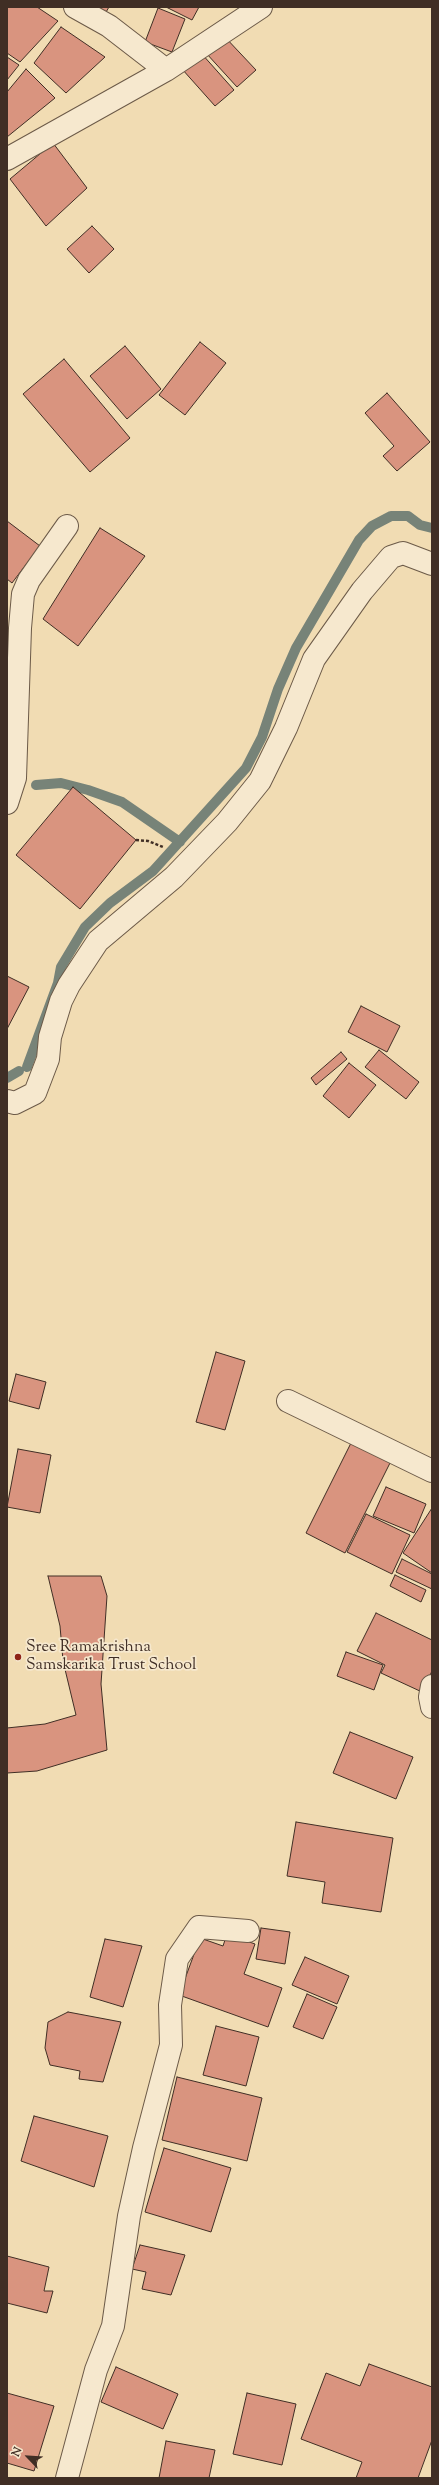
<!DOCTYPE html>
<html>
<head>
<meta charset="utf-8">
<style>
  body { margin:0 }
  #map { position:relative; width:439px; height:2485px; overflow:hidden; background:#f1dcb3; font-family:"Sorts Mill Goudy",serif }
  canvas { display:block }
  .frame { position:absolute; inset:0; border:8px solid #402e25; pointer-events:none }
  .north { position:absolute; left:8px; top:2437px; width:40px; height:40px; -webkit-text-stroke:3px #f6e8ce; paint-order:stroke; rotate:295deg; font-size:11px; font-weight:700; line-height:16px; text-align:center; color:#402e25 }
  .north::after { content:''; display:block; margin:auto; width:14px; height:18px; background:#402e25; clip-path:polygon(50% 0,100% 100%,50% 72%,0 100%) }
</style>
</head>
<body>
<div id="map">
<canvas width="439" height="2485"></canvas>
<div class="frame"></div>
<div class="north">N</div>
</div>
<script>
const context = document.querySelector('canvas').getContext('2d');
context.lineJoin = 'round';
function toPath(rows) {
  const path = new Path2D();
  for (const r of rows) {
    path.moveTo(r[0], r[1]);
    for (let i = 2; i < r.length; i += 2) path.lineTo(r[i], r[i + 1]);
  }
  return path;
}
function strokePath(path, color, width, dash) {
  context.strokeStyle = color;
  context.lineWidth = width;
  context.lineCap = dash ? 'butt' : 'round';
  context.setLineDash(dash || []);
  context.stroke(path);
}
function fill(path, color) {
  context.fillStyle = color;
  context.fill(path, 'evenodd');
}
function drawText(font, color, halo, rows, align = 'center') {
  context.font = font + ' "Sorts Mill Goudy",serif';
  context.lineWidth = 3.5;
  context.setLineDash([]);
  context.textBaseline = 'middle';
  context.strokeStyle = halo;
  context.fillStyle = color;
  for (const [text, x, y, turn = 0] of rows) {
    context.save();
    context.translate(x, y);
    context.rotate((+turn || 0) * Math.PI / 180);
    context.textAlign = isNaN(turn) ? turn : align;
    if (halo) context.strokeText(text, 0, 0);
    context.fillText(text, 0, 0);
    context.restore();
  }
}
strokePath(toPath([
  [36,785,61,783,88,790,122,802,180,842],
  [27,1067,58,983,61,967,85,927,110,903,153,871,246,768,262,737,278,689,296,648,359,540,372,526,391,516,408,516,420,525,432,528],
  [7,1078,19,1071]
]), '#778378', 10);
const building = toPath([
  [7,7,37,7,58,21,20,62,7,53,7,7],
  [82,7,109,7,102,19,82,7],
  [166,7,199,7,192,20,166,7],
  [158,8,185,19,172,52,145,42,158,8],
  [61,27,105,57,66,93,34,63,61,27],
  [224,36,256,70,237,87,206,53,224,36],
  [201,53,234,90,215,106,182,69,201,53],
  [7,57,19,65,7,80,7,57],
  [26,69,55,98,7,137,7,92,26,69],
  [53,143,87,188,46,226,10,179,53,143],
  [92,226,114,249,89,273,67,249,92,226],
  [200,342,226,363,185,415,159,395,200,342],
  [125,346,161,389,127,419,90,376,125,346],
  [64,359,130,438,90,472,23,394,64,359],
  [387,393,430,442,397,471,383,456,394,446,365,413,387,393],
  [7,521,40,546,12,583,7,579,7,521],
  [100,528,145,556,78,646,43,619,100,528],
  [73,787,136,840,80,909,16,855,73,787],
  [7,976,29,987,7,1029,7,976],
  [361,1006,400,1026,387,1052,348,1032,361,1006],
  [379,1050,419,1082,406,1099,365,1067,379,1050],
  [341,1052,347,1059,316,1085,311,1078,341,1052],
  [349,1063,376,1085,349,1118,323,1096,349,1063],
  [216,1352,245,1361,225,1430,196,1422,216,1352],
  [16,1374,46,1382,39,1409,9,1401,16,1374],
  [352,1441,391,1461,345,1553,306,1533,352,1441],
  [18,1449,51,1455,40,1513,7,1507,18,1449],
  [386,1487,426,1504,414,1533,373,1516,386,1487],
  [432,1508,432,1573,403,1553,432,1508],
  [366,1514,410,1535,392,1574,347,1552,366,1514],
  [402,1559,432,1574,432,1589,396,1572,402,1559],
  [395,1575,426,1590,421,1602,390,1586,395,1575],
  [48,1576,101,1576,107,1596,101,1684,107,1750,37,1771,7,1773,7,1728,45,1724,76,1715,63,1661,60,1626,48,1576],
  [376,1613,432,1640,432,1671,422,1692,381,1673,385,1665,357,1651,376,1613],
  [346,1652,383,1665,374,1690,337,1676,346,1652],
  [350,1732,413,1757,396,1799,333,1773,350,1732],
  [296,1822,393,1838,381,1912,322,1903,325,1882,287,1876,296,1822],
  [261,1928,290,1932,285,1964,256,1959,261,1928],
  [227,1934,255,1944,244,1974,282,1988,268,2027,179,1995,200,1938,223,1946,227,1934],
  [105,1939,142,1946,123,2007,90,1997,105,1939],
  [305,1957,349,1976,337,2004,292,1985,305,1957],
  [307,1994,337,2007,323,2039,293,2027,307,1994],
  [68,2012,121,2022,103,2082,79,2079,80,2071,50,2065,45,2048,48,2022,68,2012],
  [216,2026,259,2037,246,2086,203,2075,216,2026],
  [177,2077,262,2098,247,2161,162,2140,177,2077],
  [34,2116,108,2136,94,2187,21,2161,34,2116],
  [164,2148,231,2168,211,2232,145,2212,164,2148],
  [140,2245,185,2255,171,2295,142,2289,146,2272,132,2269,140,2245],
  [7,2256,49,2267,44,2291,53,2291,47,2313,7,2303,7,2256],
  [369,2364,432,2387,432,2440,418,2478,356,2478,362,2462,301,2439,326,2373,360,2386,369,2364],
  [116,2367,178,2394,163,2429,101,2402,116,2367],
  [7,2393,54,2406,34,2471,7,2463,7,2393],
  [247,2393,296,2404,282,2465,233,2454,247,2393],
  [166,2441,215,2450,209,2478,159,2478,166,2441]
]);
fill(building, '#d9947f');
strokePath(building, '#402e25', 1);
const minor = toPath([
  [75,7,109,26,166,70],
  [7,159,166,70,261,7],
  [7,803,15,778,20,628,23,594,29,580,67,526],
  [7,1101,15,1103,35,1093,48,1059,50,1037,61,1001,69,985,98,941,174,877,227,822,260,781,286,728,314,659,362,591,391,557,403,553,432,564],
  [288,1401,432,1471],
  [432,1686,430,1697,432,1707],
  [67,2478,96,2370,113,2326,129,2216,144,2148,171,2045,170,2005,177,1959,199,1927,248,1931]
]);
strokePath(minor, '#6c5a48', 24);
strokePath(toPath([
  [136,840,148,841,163,847]
]), '#402e25', 2.5, [3, 2]);
strokePath(minor, '#f6e8ce', 22);
for (const [x, y, r, color] of [
  [18,1657,4,"#8f2418"]
]) {
  const dot = new Path2D();
  dot.arc(x, y, r, 0, 2 * Math.PI);
  context.fillStyle = color;
  context.fill(dot);
  strokePath(dot, '#f6e8ce', 1.5);
}
drawText('16px', '#402e25', '#f6e8ce', [
  ["Sree Ramakrishna",26,1648],
  ["Samskarika Trust School",26,1666]
], 'left');
</script>
</body>
</html>
